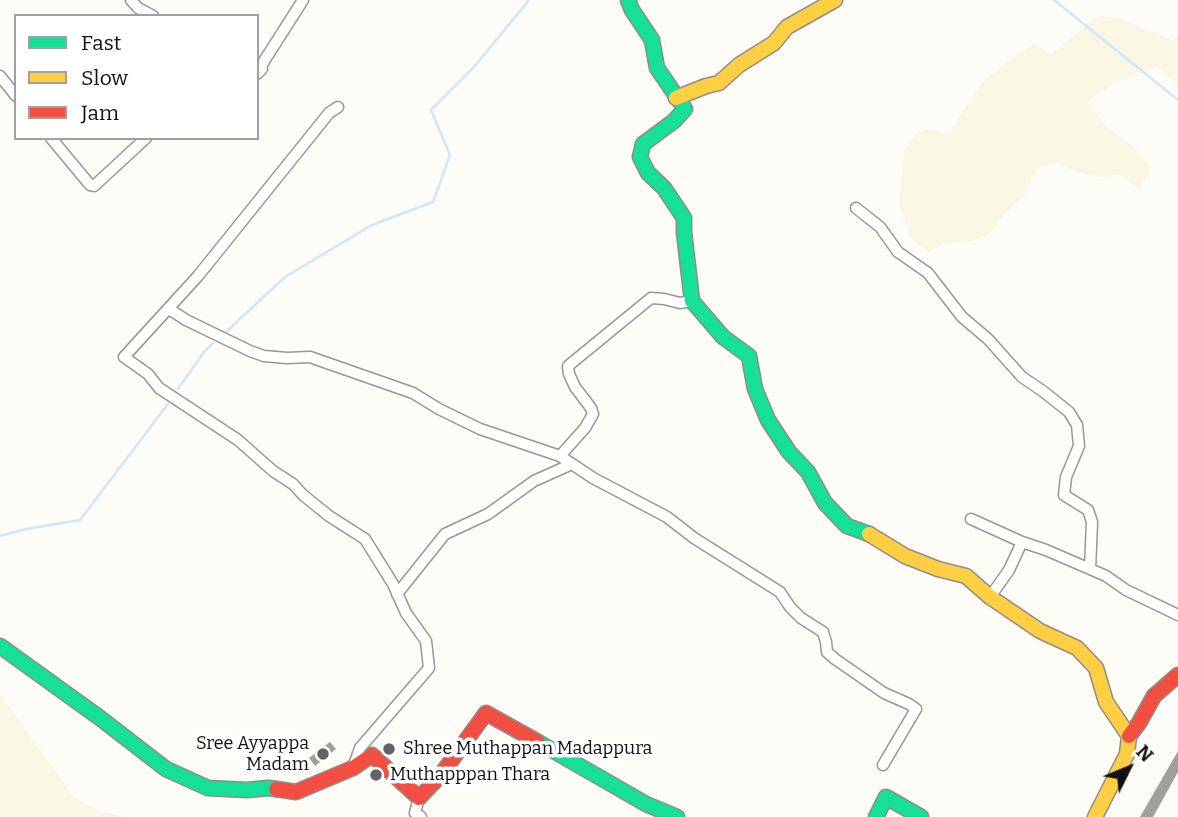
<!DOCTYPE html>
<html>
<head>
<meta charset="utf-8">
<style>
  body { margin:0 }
  #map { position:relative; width:1178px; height:817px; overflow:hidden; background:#fdfcf7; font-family:Bitter,serif }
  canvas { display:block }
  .legend { position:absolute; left:14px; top:14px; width:245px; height:126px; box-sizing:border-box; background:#fff; border:2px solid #a0a0a0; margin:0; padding:9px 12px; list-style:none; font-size:21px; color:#111 }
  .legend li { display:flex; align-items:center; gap:14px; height:35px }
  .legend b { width:35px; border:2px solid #a0a0a0 }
  .north { position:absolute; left:1094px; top:733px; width:70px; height:70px; -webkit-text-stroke:5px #fff; paint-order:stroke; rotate:47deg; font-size:19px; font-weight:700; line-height:28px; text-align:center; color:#111 }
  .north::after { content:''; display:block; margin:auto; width:24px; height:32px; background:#111; clip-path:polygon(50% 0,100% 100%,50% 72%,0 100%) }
</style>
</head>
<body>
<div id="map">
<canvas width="1178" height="817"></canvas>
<ul class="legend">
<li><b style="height:9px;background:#16e098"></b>Fast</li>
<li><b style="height:9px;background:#ffcf43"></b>Slow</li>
<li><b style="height:9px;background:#f24e42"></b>Jam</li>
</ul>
<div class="north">N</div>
</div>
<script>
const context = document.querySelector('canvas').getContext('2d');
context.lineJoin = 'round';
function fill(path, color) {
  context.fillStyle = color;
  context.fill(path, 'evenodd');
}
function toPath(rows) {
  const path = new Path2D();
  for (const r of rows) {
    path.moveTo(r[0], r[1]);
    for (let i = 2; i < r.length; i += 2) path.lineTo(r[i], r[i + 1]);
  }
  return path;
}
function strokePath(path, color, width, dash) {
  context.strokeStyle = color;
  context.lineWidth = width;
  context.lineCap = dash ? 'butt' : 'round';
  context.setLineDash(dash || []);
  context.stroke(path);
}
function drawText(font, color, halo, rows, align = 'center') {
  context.font = font + ' Bitter,serif';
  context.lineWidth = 7;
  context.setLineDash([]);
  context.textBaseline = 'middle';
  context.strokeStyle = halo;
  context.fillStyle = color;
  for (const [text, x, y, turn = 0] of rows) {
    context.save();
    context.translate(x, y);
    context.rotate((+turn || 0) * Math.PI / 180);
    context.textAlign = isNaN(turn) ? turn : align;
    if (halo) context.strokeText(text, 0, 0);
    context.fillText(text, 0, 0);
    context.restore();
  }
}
fill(toPath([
  [1102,16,1119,18,1172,40,1178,36,1178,87,1157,67,1115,82,1088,101,1105,125,1133,146,1151,167,1140,189,1120,175,1102,177,1087,175,1055,163,1036,169,1023,197,1000,218,990,234,973,241,947,243,928,252,910,238,899,204,904,150,916,133,930,129,949,134,981,83,1019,53,1035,44,1051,54,1090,22],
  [0,693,74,798,100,811,126,817,0,817]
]), '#f9f7e4');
strokePath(toPath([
  [1054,0,1178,100],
  [227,331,285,277,372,225,433,202,450,155,431,110,474,67,529,0],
  [178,389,204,352,213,343],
  [0,536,26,529,80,520,168,404]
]), '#cde8f7', 2.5);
fill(toPath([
  [330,742,336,749,315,766,309,758],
  [1178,751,1178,772,1153,817,1140,817]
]), '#a19f9c');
const street = toPath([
  [131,0,138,8,153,16],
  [257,74,262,69,259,69,303,0],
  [0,76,16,96],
  [338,107,329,113,198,276,124,357,148,374,159,388,238,440,273,471,293,484,303,495,329,516,365,539,393,584,406,613,426,641,429,668,360,748,353,768],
  [51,138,90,185,94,186,146,138],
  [856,208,880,227,898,252,928,273,962,317,988,339,1022,377,1044,392,1069,412,1077,425,1079,446,1066,477,1064,495,1088,510,1092,522,1090,569],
  [169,309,186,320,250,351,264,356,287,358,310,357,413,393,439,409,480,429,560,456,593,478,667,517,694,538,780,592,790,607,801,618,823,632,826,642,827,652,835,659,884,693,909,704,916,709,883,765],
  [560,456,585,428,593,414,591,408,575,387,569,374,568,366,651,298,664,299,680,303,692,301],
  [971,519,1022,542],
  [397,594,445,534,488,514,534,481,572,464],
  [990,597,1009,570,1022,542,1046,550,1090,569,1106,576,1126,590,1178,615],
  [419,798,415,813,421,817]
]);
const fast = toPath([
  [628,0,632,10,652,40,657,68,685,109,674,121,643,144,640,157,648,173,664,188,684,218,684,232,692,301,723,337,749,356,755,389,768,420,789,452,808,472,825,503,847,526,869,534],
  [0,646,100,718,166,769,208,788,247,790,268,788,276,789],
  [538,742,646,804,677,817],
  [876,817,886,797,921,817]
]);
const slow = toPath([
  [676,98,706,86,719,83,739,65,774,43,787,27,835,0],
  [869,534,905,556,938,569,966,576,990,597,1040,631,1077,648,1096,668,1106,702,1129,736,1127,754,1095,817]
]);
const jam = toPath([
  [1129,736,1139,723,1154,696,1178,675],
  [276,789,296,792,353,768,372,755,419,798,440,776,486,713,538,742]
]);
strokePath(street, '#979795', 13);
strokePath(fast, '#8e8d8b', 17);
strokePath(slow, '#8e8d8b', 17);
strokePath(jam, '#8e8d8b', 17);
strokePath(street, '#fffffe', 10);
strokePath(fast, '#16e098', 14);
strokePath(slow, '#ffcf43', 14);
strokePath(jam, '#f24e42', 14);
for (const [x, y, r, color] of [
  [389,749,7,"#646362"],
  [323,754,7,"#646362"],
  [376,775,7,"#646362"]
]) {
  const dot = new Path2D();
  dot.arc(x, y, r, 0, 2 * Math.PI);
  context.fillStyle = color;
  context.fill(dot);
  strokePath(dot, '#fff', 2.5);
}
drawText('18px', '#111', '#fff', [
  ["Sree Ayyappa",309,744,"right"],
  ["Madam",309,765,"right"],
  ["Shree Muthappan Madappura",403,749],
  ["Muthapppan Thara",390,775]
], 'left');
</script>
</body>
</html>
